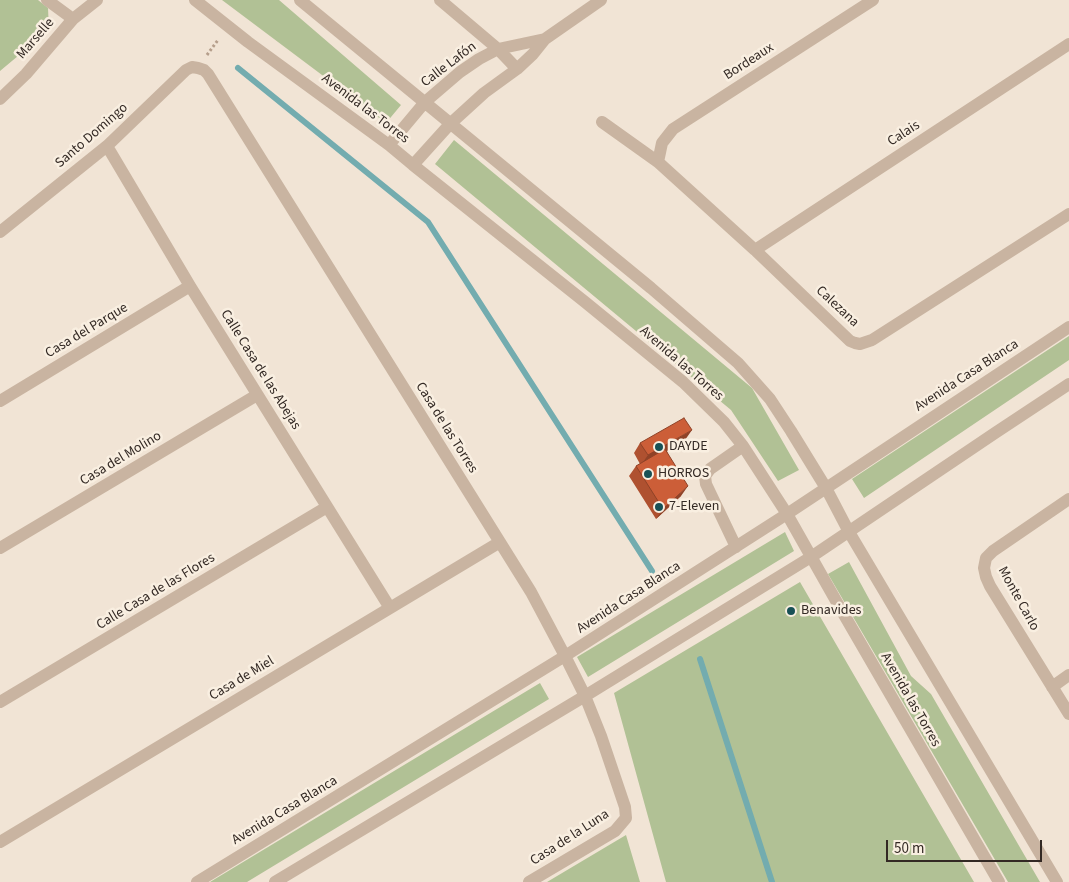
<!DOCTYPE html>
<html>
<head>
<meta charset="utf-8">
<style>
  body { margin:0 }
  #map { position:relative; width:1069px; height:882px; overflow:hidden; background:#f1e4d5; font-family:"Source Sans 3",sans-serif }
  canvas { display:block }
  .scale { position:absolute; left:886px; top:840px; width:156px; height:22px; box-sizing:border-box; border:2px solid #332924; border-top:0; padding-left:6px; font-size:15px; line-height:18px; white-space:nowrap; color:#332924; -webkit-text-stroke:4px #f9efe1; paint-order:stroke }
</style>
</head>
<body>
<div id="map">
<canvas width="1069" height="882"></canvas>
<div class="scale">50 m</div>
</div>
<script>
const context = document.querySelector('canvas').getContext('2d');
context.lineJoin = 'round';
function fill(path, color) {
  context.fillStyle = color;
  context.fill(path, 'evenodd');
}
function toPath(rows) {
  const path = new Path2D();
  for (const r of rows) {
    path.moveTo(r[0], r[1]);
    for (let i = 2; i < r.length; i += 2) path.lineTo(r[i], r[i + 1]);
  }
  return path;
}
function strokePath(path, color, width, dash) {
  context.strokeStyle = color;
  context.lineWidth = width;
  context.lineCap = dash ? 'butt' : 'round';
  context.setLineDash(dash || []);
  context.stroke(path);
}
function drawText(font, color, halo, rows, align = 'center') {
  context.font = font + ' "Source Sans 3",sans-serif';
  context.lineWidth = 5;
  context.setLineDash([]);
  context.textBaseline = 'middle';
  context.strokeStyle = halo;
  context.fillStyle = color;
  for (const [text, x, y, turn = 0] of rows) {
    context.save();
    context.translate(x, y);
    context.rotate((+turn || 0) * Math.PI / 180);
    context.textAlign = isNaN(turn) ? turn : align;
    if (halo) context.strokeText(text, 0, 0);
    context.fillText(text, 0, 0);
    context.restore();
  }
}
fill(toPath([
  [0,0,38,0,48,8,49,30,0,71],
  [222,0,279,0,401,105,386,123],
  [454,140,752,388,799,470,778,481,731,410,435,164],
  [1069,336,1069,360,864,498,852,479],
  [785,532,794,551,588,677,577,657],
  [849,562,911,676,931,694,1040,882,1008,882,828,574],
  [800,582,974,882,666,882,614,693],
  [540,683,549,699,247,882,210,882],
  [626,835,640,882,547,882]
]), '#b1c195');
strokePath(toPath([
  [238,68,428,222,652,571],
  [700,659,772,882]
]), '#73acaf', 6);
strokePath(toPath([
  [207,55,218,40]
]), '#b59e8b', 3, [2.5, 2.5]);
strokePath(toPath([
  [47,0,73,19],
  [195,0,248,42,389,145,413,165,585,302,683,382,724,422,743,446,787,514,839,606,999,882],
  [300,0,651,288,738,363,770,399,791,431,826,488,849,532,1057,882],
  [440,0,498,49,517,69],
  [0,99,26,74,73,19,97,0],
  [602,122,658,162,755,250,850,341,855,343,860,344,872,340,1069,214],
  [389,145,425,102,460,72,479,59,498,49,545,39],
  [107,146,190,286,390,608],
  [658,162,662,143,673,129,873,0],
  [413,165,450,124,484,93,517,69,533,54,545,39,601,0],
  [0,232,107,146,186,70,192,67,198,68,204,70,208,74,531,592,565,656,585,696,601,736,625,807,626,818,615,831,529,882],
  [755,250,1069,44],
  [0,401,190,286],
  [1069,499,993,551,986,558,984,568,986,577,990,586,1069,714],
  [736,547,706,484,705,476,710,469,743,446],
  [0,548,257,395],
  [1052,687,1069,675],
  [0,702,327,507],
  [0,842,500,542],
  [197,882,565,656,787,514,1069,327],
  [275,882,585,696,811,557,995,433,1069,384]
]), '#c9b4a1', 12);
fill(toPath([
  [685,440,667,451,681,496,656,519,629,476,636,466,640,464,634,453,640,443]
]), '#af5130');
fill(toPath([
  [692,430,685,440,641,465,648,455],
  [688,486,681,496,656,519,663,509]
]), '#8f4227');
const building = toPath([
  [684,418,692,430,648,455,640,443,684,418],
  [665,449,688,486,663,509,636,466,665,449]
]);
fill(building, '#cc5e38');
strokePath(building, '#8f4227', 1);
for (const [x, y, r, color] of [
  [659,447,5,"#185156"],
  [648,474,5,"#185156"],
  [659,507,5,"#185156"],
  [791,611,5,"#185156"]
]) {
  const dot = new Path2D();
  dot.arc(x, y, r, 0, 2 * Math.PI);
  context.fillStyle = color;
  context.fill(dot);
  strokePath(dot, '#f9efe1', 2);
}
drawText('14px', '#332924', '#f9efe1', [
  ["Marselle",36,39,-49],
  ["Bordeaux",749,62,-33],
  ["Calle Lafón",449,65,-37],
  ["Avenida las Torres",365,109,37],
  ["Calais",904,134,-33],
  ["Santo Domingo",92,136,-41],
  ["Calezana",837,307,43],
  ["Casa del Parque",87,331,-31],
  ["Avenida las Torres",681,364,41],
  ["Calle Casa de las Abejas",260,370,58],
  ["Avenida Casa Blanca",967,376,-33],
  ["Casa de las Torres",446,428,58],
  ["Casa del Molino",121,459,-31],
  ["Calle Casa de las Flores",156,592,-31],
  ["Avenida Casa Blanca",629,598,-33],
  ["Monte Carlo",1018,599,61],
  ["Casa de Miel",242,679,-31],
  ["Avenida las Torres",910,700,60],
  ["Avenida Casa Blanca",285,811,-31],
  ["Casa de la Luna",570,838,-33]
]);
drawText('14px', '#332924', '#f9efe1', [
  ["DAYDE",669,447],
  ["HORROS",658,474],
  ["7-Eleven",669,507],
  ["Benavides",801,611]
], 'left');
</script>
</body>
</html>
